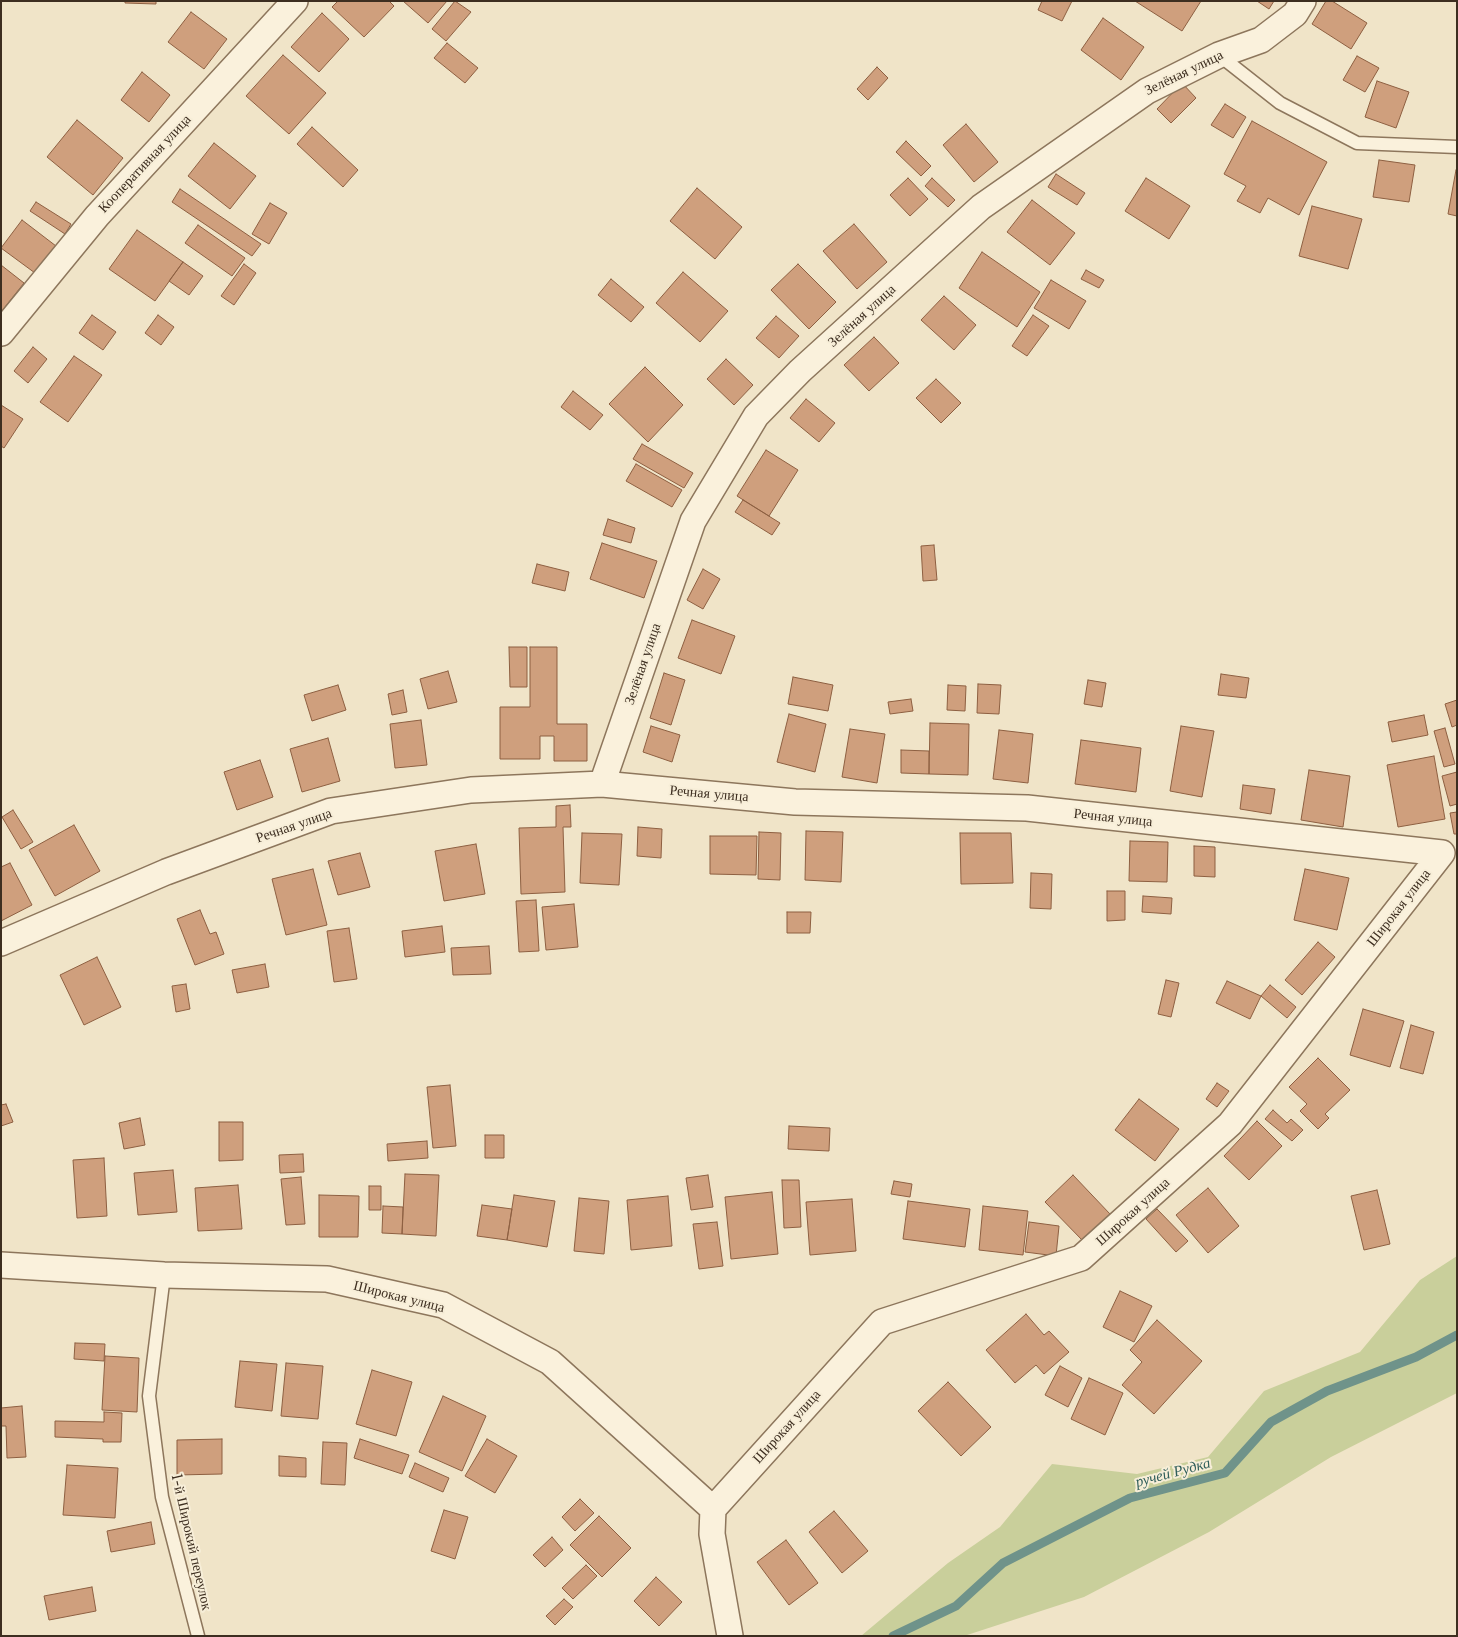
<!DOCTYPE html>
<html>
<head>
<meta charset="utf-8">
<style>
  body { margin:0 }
  #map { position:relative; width:1458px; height:1637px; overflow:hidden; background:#f0e4c8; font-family:"Libre Baskerville",serif }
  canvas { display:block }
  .frame { position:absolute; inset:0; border:2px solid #3d2e20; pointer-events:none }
</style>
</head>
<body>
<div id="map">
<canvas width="1458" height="1637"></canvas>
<div class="frame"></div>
</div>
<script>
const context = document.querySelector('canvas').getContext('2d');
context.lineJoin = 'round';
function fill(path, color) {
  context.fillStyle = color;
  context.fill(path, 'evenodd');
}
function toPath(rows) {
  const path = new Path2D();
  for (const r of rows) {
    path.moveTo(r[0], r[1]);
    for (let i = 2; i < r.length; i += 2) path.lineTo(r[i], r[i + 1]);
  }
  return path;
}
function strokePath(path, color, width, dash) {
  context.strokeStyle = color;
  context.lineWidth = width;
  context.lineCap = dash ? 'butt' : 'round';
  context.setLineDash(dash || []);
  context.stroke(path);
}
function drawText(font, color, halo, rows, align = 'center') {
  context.font = font + ' "Libre Baskerville",serif';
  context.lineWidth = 4;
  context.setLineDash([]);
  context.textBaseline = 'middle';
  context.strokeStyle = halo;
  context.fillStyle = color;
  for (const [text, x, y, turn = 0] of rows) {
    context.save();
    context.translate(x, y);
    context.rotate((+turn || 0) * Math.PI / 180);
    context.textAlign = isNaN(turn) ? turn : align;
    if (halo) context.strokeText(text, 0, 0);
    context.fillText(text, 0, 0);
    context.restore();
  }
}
fill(toPath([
  [1457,1256,1457,1393,1331,1457,1209,1532,1084,1597,964,1636,861,1636,948,1563,1000,1527,1052,1464,1137,1474,1208,1457,1264,1391,1360,1352,1420,1280]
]), '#c9cf9b');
strokePath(toPath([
  [893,1636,956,1606,1003,1563,1130,1498,1225,1473,1271,1422,1327,1391,1416,1357,1457,1335]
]), '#6f938a', 9);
const building = toPath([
  [125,1,156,1,156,4,125,3,125,1],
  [338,1,389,1,394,6,364,37,332,7,338,1],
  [403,1,447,1,428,23,403,1],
  [455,1,471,12,446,41,432,29,455,1],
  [1042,1,1072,1,1062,21,1038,10,1042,1],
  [1135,1,1201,1,1182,31,1135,1],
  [1257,1,1274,1,1269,9,1257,1],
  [1326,1,1332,1,1367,23,1351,49,1312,24,1326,1],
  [191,12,227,39,204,69,168,42,191,12],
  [322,13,349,39,319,72,291,47,322,13],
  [1103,18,1144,47,1121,80,1081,50,1103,18],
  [447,43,478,68,465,83,434,58,447,43],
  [283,55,326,93,289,134,246,96,283,55],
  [1357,56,1379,68,1365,92,1343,80,1357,56],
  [877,67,888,78,868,100,857,89,877,67],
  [142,72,170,95,149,122,121,100,142,72],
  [1377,81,1409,92,1396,128,1365,117,1377,81],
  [1182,83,1196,98,1171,123,1157,109,1182,83],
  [1225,104,1246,117,1233,138,1211,125,1225,104],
  [77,120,123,158,93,195,47,157,77,120],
  [1252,121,1327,162,1299,215,1268,198,1260,213,1237,201,1246,186,1224,174,1252,121],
  [966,124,998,162,974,182,943,145,966,124],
  [312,127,358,170,343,187,297,144,312,127],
  [906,141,931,166,921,176,896,152,906,141],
  [214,143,256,176,230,209,188,176,214,143],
  [1379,160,1415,165,1409,202,1373,197,1379,160],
  [1456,170,1457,170,1457,216,1448,214,1456,170],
  [1056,174,1085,193,1077,205,1048,187,1056,174],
  [908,178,928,199,910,216,890,195,908,178],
  [932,178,955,200,948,207,925,186,932,178],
  [1146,178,1190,206,1169,239,1125,211,1146,178],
  [697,188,742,227,715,259,670,221,697,188],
  [180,189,261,244,252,256,172,202,180,189],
  [1032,200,1075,233,1050,265,1007,232,1032,200],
  [36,202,71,224,65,234,30,211,36,202],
  [270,203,287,213,269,244,252,234,270,203],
  [1312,206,1362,219,1348,269,1299,256,1312,206],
  [22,220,56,246,35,273,1,248,22,220],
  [854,224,887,262,857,289,823,251,854,224],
  [198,225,245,258,232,276,185,243,198,225],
  [137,230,183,262,155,301,109,269,137,230],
  [982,252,1040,292,1017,327,959,288,982,252],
  [183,262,203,276,189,295,169,281,183,262],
  [244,264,256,273,234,305,221,296,244,264],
  [798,264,836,302,809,329,771,290,798,264],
  [1,265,24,283,1,312,1,265],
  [1086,270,1104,280,1099,288,1081,279,1086,270],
  [683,272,728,311,700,342,656,303,683,272],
  [611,279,644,307,631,322,598,295,611,279],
  [1051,280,1086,301,1069,329,1034,308,1051,280],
  [944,296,976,325,954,350,921,320,944,296],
  [92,315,116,332,103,350,79,333,92,315],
  [158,315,174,327,161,345,145,333,158,315],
  [1033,315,1049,326,1027,356,1012,346,1033,315],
  [776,316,799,336,779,358,756,338,776,316],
  [874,337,899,363,869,391,844,365,874,337],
  [33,347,47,359,28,383,14,371,33,347],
  [74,356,102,375,68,422,40,402,74,356],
  [726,359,753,385,734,405,707,379,726,359],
  [645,367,683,405,648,442,609,404,645,367],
  [936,379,961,403,941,423,916,398,936,379],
  [573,391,603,415,590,430,561,407,573,391],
  [806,399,835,423,819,442,790,418,806,399],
  [1,405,23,419,4,448,1,446,1,405],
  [642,444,693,473,684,488,633,459,642,444],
  [766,450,798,470,769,516,737,496,766,450],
  [636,464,682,490,672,507,626,481,636,464],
  [743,500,780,523,772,535,735,512,743,500],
  [608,519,635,528,631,543,603,535,608,519],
  [602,543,657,561,644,598,590,579,602,543],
  [934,545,937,580,923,581,921,546,934,545],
  [537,564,569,572,565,591,532,583,537,564],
  [703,569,720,579,703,609,687,600,703,569],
  [692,620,735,636,721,674,678,658,692,620],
  [509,647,527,647,527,687,510,687,509,647],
  [530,647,557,647,557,724,587,724,587,761,554,761,554,736,540,736,540,759,500,759,500,707,530,707,530,647],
  [448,671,457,702,428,709,420,679,448,671],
  [664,673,685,680,671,725,650,718,664,673],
  [1221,674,1249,678,1246,698,1218,695,1221,674],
  [793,677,833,685,828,711,788,704,793,677],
  [1088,680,1106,683,1102,707,1084,704,1088,680],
  [978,684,1001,685,999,714,977,713,978,684],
  [338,685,346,710,312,721,304,695,338,685],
  [948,685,966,686,965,711,947,710,948,685],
  [403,690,407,712,392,715,388,694,403,690],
  [911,699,913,711,890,714,888,702,911,699],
  [1457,700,1457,725,1452,727,1445,704,1457,700],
  [789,714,826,724,815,772,777,762,789,714],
  [1424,715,1428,735,1392,742,1388,722,1424,715],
  [421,720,427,765,395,768,390,724,421,720],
  [930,723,969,724,968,775,929,774,930,723],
  [651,726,680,735,672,762,643,752,651,726],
  [1181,726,1214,731,1202,797,1170,791,1181,726],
  [1445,728,1455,764,1444,767,1434,731,1445,728],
  [850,729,885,734,877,783,842,777,850,729],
  [999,730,1033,734,1028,783,993,779,999,730],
  [328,738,340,781,302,792,290,749,328,738],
  [1081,740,1141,748,1136,792,1075,784,1081,740],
  [901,750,929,751,929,774,901,773,901,750],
  [1434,756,1445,819,1398,827,1387,765,1434,756],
  [260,760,273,797,237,810,224,772,260,760],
  [1309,770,1350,776,1343,827,1301,820,1309,770],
  [1457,772,1457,804,1450,806,1442,776,1457,772],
  [1243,785,1275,789,1271,814,1240,809,1243,785],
  [570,805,571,827,563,827,565,892,521,894,519,828,556,827,556,806,570,805],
  [13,810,33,842,21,849,2,817,13,810],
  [1457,812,1457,834,1454,834,1450,813,1457,812],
  [74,825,100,871,55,896,29,850,74,825],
  [638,827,662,829,661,858,637,856,638,827],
  [806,831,843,832,841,882,805,880,806,831],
  [759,832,781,833,780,880,758,879,759,832],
  [582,833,622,834,619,885,580,883,582,833],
  [960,833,1011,833,1013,883,961,884,960,833],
  [710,836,757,836,756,875,710,874,710,836],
  [1130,841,1168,842,1167,882,1129,881,1130,841],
  [476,844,485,894,444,901,435,851,476,844],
  [1194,846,1215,847,1215,877,1194,876,1194,846],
  [360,853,370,887,338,895,328,861,360,853],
  [10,863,32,905,1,921,1,867,10,863],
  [313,869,327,925,286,935,272,879,313,869],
  [1305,869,1349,878,1337,930,1294,920,1305,869],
  [1031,873,1052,874,1051,909,1030,908,1031,873],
  [1107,891,1125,891,1125,920,1107,921,1107,891],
  [1143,896,1172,898,1171,914,1142,912,1143,896],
  [536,900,539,951,519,952,516,901,536,900],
  [574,904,578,947,546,950,542,907,574,904],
  [200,910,210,934,216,932,224,954,195,965,177,919,200,910],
  [787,912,811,912,810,933,787,933,787,912],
  [442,926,445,952,405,957,402,931,442,926],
  [349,928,357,979,334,982,327,931,349,928],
  [1318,942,1335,957,1302,995,1285,980,1318,942],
  [489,946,491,974,453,975,451,948,489,946],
  [97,957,121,1007,84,1025,60,975,97,957],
  [265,964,269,987,237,993,232,970,265,964],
  [1166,980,1179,983,1171,1017,1158,1014,1166,980],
  [1227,981,1261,996,1250,1019,1216,1003,1227,981],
  [186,984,190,1009,176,1012,172,986,186,984],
  [1270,985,1296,1007,1287,1018,1261,996,1270,985],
  [1363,1009,1404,1021,1390,1067,1350,1055,1363,1009],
  [1411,1025,1434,1032,1423,1074,1400,1068,1411,1025],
  [1318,1058,1350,1090,1325,1114,1329,1118,1318,1129,1300,1111,1307,1104,1289,1087,1318,1058],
  [1217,1083,1229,1091,1217,1107,1206,1099,1217,1083],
  [450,1085,456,1146,433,1148,427,1087,450,1085],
  [1139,1099,1179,1129,1155,1161,1115,1130,1139,1099],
  [6,1104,13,1122,1,1126,1,1105,6,1104],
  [1273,1110,1287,1123,1291,1119,1303,1130,1292,1141,1265,1119,1273,1110],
  [140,1118,145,1145,124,1149,119,1123,140,1118],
  [1257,1121,1282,1146,1249,1180,1224,1156,1257,1121],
  [219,1122,243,1122,243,1160,219,1161,219,1122],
  [789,1126,830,1128,829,1151,788,1149,789,1126],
  [485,1135,504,1135,504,1158,485,1158,485,1135],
  [427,1141,428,1158,388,1161,387,1144,427,1141],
  [303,1154,304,1172,280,1173,279,1155,303,1154],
  [104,1158,107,1216,77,1218,73,1160,104,1158],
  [173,1170,177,1212,138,1215,134,1173,173,1170],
  [405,1174,439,1175,436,1236,402,1234,405,1174],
  [708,1175,713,1207,691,1210,686,1178,708,1175],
  [1073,1175,1110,1214,1083,1241,1045,1202,1073,1175],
  [301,1177,305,1224,286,1225,281,1179,301,1177],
  [782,1180,799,1180,801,1227,784,1228,782,1180],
  [894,1181,912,1184,910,1197,891,1194,894,1181],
  [238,1185,242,1229,198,1231,195,1188,238,1185],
  [369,1186,381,1186,381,1210,369,1210,369,1186],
  [1208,1188,1239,1226,1208,1253,1176,1215,1208,1188],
  [1377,1190,1390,1244,1364,1250,1351,1196,1377,1190],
  [772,1192,778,1254,731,1259,725,1197,772,1192],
  [319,1195,359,1196,358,1237,319,1237,319,1195],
  [514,1195,555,1201,547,1247,507,1240,514,1195],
  [668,1196,672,1246,631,1250,627,1200,668,1196],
  [579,1198,609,1201,604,1254,574,1251,579,1198],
  [852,1199,856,1251,810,1255,806,1202,852,1199],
  [908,1201,970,1209,965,1247,903,1239,908,1201],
  [482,1205,512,1209,507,1240,477,1236,482,1205],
  [383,1206,403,1207,402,1234,382,1233,383,1206],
  [983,1206,1028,1211,1023,1255,979,1250,983,1206],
  [1157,1209,1188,1241,1176,1252,1146,1219,1157,1209],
  [717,1222,723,1266,699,1269,693,1224,717,1222],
  [1029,1222,1059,1226,1056,1256,1025,1252,1029,1222],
  [1120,1291,1152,1306,1134,1342,1103,1327,1120,1291],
  [1026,1314,1044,1335,1049,1331,1069,1352,1044,1374,1036,1365,1015,1383,986,1350,1026,1314],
  [1157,1320,1202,1361,1154,1414,1122,1385,1142,1362,1130,1350,1157,1320],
  [75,1343,105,1344,104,1361,74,1359,75,1343],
  [105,1356,139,1358,137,1412,102,1410,105,1356],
  [240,1361,277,1364,272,1411,235,1407,240,1361],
  [286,1363,323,1366,318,1419,281,1416,286,1363],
  [1060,1366,1082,1378,1068,1407,1045,1395,1060,1366],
  [372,1370,412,1382,396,1436,356,1424,372,1370],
  [1089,1378,1123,1393,1105,1435,1071,1419,1089,1378],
  [948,1382,991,1427,961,1456,918,1411,948,1382],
  [443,1396,486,1416,462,1471,419,1452,443,1396],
  [22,1406,26,1457,7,1458,6,1426,1,1426,1,1408,22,1406],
  [104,1412,122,1413,121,1442,103,1442,103,1439,55,1437,55,1421,104,1422,104,1412],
  [222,1439,222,1474,177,1475,177,1440,222,1439],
  [360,1439,409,1455,402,1474,354,1458,360,1439],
  [487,1439,517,1456,495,1493,465,1476,487,1439],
  [323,1442,347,1443,345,1485,321,1484,323,1442],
  [279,1456,306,1458,306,1477,279,1476,279,1456],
  [415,1463,449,1478,443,1492,409,1477,415,1463],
  [67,1465,118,1468,115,1518,63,1515,67,1465],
  [580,1499,594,1513,575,1531,562,1517,580,1499],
  [444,1510,468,1517,455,1559,431,1551,444,1510],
  [834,1511,868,1551,842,1573,809,1532,834,1511],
  [599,1516,631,1548,602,1577,570,1545,599,1516],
  [151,1522,155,1544,111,1552,107,1531,151,1522],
  [552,1537,563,1550,545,1567,533,1555,552,1537],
  [786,1540,818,1583,789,1605,757,1562,786,1540],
  [586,1565,597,1576,573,1599,562,1588,586,1565],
  [656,1577,682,1602,659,1626,634,1601,656,1577],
  [92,1587,96,1611,49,1620,44,1596,92,1587],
  [564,1599,573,1607,555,1625,546,1616,564,1599]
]);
fill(building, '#cf9f7d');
strokePath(building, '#8d5f41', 1);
const lane = toPath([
  [1219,55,1280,103,1357,143,1457,147],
  [164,1275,149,1396,162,1497,198,1636]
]);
const street = toPath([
  [1,333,97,216,295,1],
  [602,784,693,521,756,416,800,371,981,207,1147,91,1219,55,1261,40,1295,14,1303,1],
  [1,943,166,872,331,811,471,790,602,784,795,802,1027,808,1442,853],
  [1,1265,164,1275,327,1279,443,1305,550,1362,713,1509,882,1322,1081,1258,1230,1124,1442,853],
  [713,1509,712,1534,730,1636]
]);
strokePath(lane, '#8d765c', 15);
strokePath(street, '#8d765c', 28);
strokePath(lane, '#faf1dc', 12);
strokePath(street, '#faf1dc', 25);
drawText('14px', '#3d2e20', '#f7eed8', [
  ["Зелёная улица",1184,73,-26],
  ["Кооперативная улица",145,164,-47],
  ["Зелёная улица",862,316,-42],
  ["Зелёная улица",643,664,-71],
  ["Речная улица",709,794,5],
  ["Речная улица",1113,818,6],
  ["Речная улица",294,826,-19],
  ["Широкая улица",1399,908,-52],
  ["Широкая улица",1133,1212,-42],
  ["Широкая улица",399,1297,14],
  ["Широкая улица",787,1427,-48],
  ["1-й Широкий переулок",191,1542,77]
]);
drawText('italic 15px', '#2f5d5a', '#f7eed8', [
  ["ручей Рудка",1173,1473,-15]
]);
</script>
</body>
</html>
